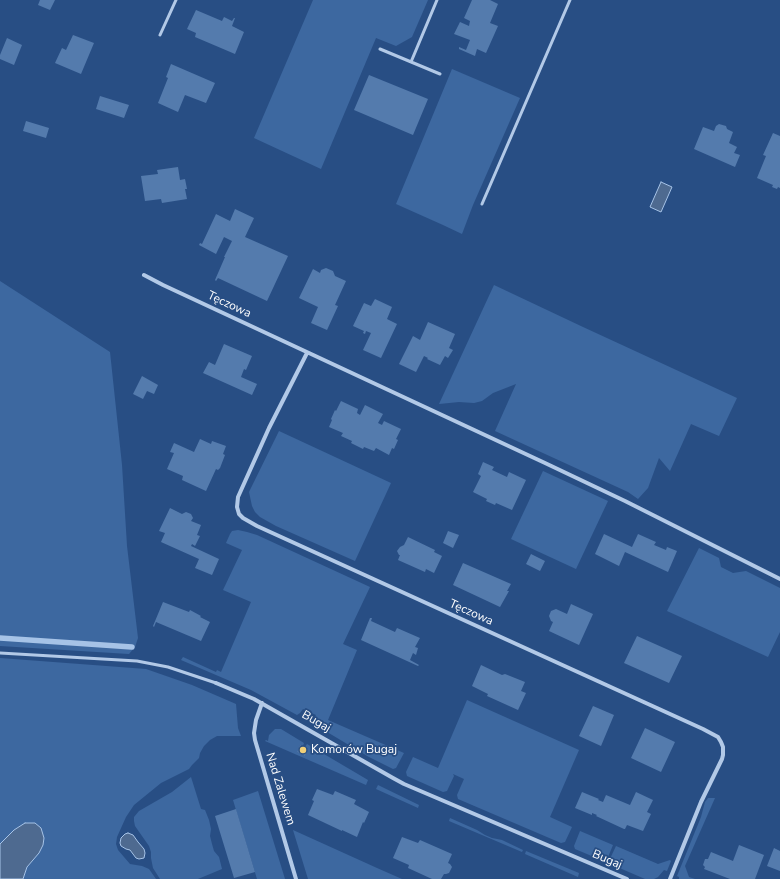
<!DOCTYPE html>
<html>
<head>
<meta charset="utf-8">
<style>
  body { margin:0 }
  canvas { display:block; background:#284e84 }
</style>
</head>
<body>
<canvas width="780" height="879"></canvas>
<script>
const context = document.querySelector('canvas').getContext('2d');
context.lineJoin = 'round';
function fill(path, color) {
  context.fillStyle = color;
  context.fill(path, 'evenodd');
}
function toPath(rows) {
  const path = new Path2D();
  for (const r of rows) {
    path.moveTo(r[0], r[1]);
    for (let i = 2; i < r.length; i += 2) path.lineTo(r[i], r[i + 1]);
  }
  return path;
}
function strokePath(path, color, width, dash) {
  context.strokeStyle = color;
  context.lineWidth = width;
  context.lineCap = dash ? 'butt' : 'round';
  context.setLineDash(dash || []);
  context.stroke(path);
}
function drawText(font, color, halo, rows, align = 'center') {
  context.font = font + ' "Nunito Sans",sans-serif';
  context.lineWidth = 3.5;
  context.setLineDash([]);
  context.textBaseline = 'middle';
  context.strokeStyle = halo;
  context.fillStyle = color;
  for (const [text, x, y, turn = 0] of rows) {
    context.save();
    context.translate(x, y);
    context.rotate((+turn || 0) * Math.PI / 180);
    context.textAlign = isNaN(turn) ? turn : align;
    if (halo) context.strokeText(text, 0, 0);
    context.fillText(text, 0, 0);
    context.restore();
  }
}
fill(toPath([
  [313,0,428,0,412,37,396,46,376,38,321,169,254,138],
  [452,69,520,98,473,205,462,234,443,225,396,204],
  [0,281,110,352,122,465,127,546,138,638,135,647,129,654,0,646],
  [494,285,583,327,737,398,719,436,691,424,670,471,659,458,648,488,638,499,628,492,495,431,516,384,493,393,482,401,474,403,459,402,439,404],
  [279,431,391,483,355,561,276,526,260,517,255,512,252,506,249,492],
  [543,471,608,501,576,569,511,539],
  [238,530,247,532,257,535,370,587,343,644,357,650,328,720,404,753,396,768,393,769,369,757,312,723,316,715,303,709,300,713,297,715,251,690,181,660,183,657,216,672,217,670,221,672,251,602,223,590,242,550,226,543,230,534,232,531],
  [699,548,719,558,721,567,733,573,746,571,780,588,780,632,768,657,667,611],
  [0,658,146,669,192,685,236,704,238,728,241,736,217,736,210,740,204,746,200,753,199,758,192,765,189,769,161,783,134,805,126,817,117,837,116,844,118,850,130,864,142,866,149,869,156,879,0,879],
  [467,700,579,750,550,817,572,827,565,842,561,843,458,799,457,795,464,779,453,774,454,776,447,791,443,792,407,776,406,772,413,757,438,768],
  [275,729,281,729,304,743,303,746,300,745,297,752,305,756,308,749,305,747,307,744,368,780,366,785,265,741,266,740,268,741,269,735],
  [191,777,201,809,205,810,209,820,211,829,210,836,212,844,214,851,219,857,222,869,198,879,160,879,153,868,151,858,151,852,149,846,135,826,134,821,134,817,139,811,172,792],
  [378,785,419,805,418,808,376,789],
  [258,791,285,879,257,879,233,800],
  [708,798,715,798,685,866,689,877,695,879,679,879,679,877,677,876,701,817,705,802],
  [450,818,477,830,485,835,492,838,502,840,523,850,522,852,449,821],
  [293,830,377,868,402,879,308,879],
  [580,831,613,845,606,862,575,849,574,846],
  [616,846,658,864,670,860,671,861,667,871,664,870,658,877,654,879,645,879,608,863],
  [526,851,579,873,578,877,525,854]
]), '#3d68a0');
const water = toPath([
  [661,182,672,187,661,212,650,207,661,182],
  [25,823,35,823,41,828,44,838,43,845,39,853,27,867,23,879,0,879,0,844,14,830,25,823],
  [128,833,133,835,138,842,144,849,145,853,144,858,139,859,136,858,130,850,126,849,121,846,120,843,121,838,125,834,128,833]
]);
fill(water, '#4e6a90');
strokePath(water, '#a6c3e7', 1);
strokePath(toPath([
  [0,638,132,647]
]), '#a6c3e7', 5.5);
fill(toPath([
  [40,0,55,0,50,10,38,5],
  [472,0,490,0,498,4,490,23,498,26,486,53,477,49,475,56,459,49,459,47,466,50,470,40,454,34,460,22,469,26,470,21,464,18],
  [196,10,222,21,224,17,232,21,234,18,235,18,232,26,244,32,235,54,195,37,196,33,187,29],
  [73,35,94,43,81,74,55,63,62,48,66,50],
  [7,38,22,45,14,65,0,59,0,55],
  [171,64,215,83,206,103,185,95,178,112,158,103,168,78,166,77],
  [369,75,428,99,413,135,354,110],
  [100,96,129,105,124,118,96,109],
  [26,121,49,128,46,138,23,131],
  [719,124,726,126,727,129,733,132,729,143,737,147,734,153,740,155,735,167,694,149,703,127,714,131,716,126],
  [773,133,780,136,780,188,778,187,777,189,772,187,773,185,757,178,766,156,763,155],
  [178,167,180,180,185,179,187,189,185,189,187,199,162,203,161,199,145,201,141,176,158,174,157,170],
  [235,209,254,218,245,237,288,256,267,301,218,278,216,281,215,280,225,257,224,257,232,241,224,237,216,254,199,245,200,243,202,244,216,214,230,221],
  [326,268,333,271,335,276,346,281,335,305,338,306,327,330,311,323,318,307,299,298,313,269,320,273,321,270],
  [375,299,392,307,387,319,397,324,381,358,363,350,371,333,366,331,365,334,363,333,364,331,353,326,364,303,371,306],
  [428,322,455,334,449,348,453,350,448,358,445,356,440,365,427,359,428,358,424,356,416,372,399,364,413,336,420,340],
  [224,344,252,356,246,370,244,369,241,377,257,384,252,395,203,373,209,362,215,365],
  [142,376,158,385,154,394,147,391,143,399,133,394],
  [341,401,358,409,357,413,360,415,365,405,383,414,378,423,382,425,384,421,401,429,396,439,398,440,394,449,392,448,389,455,376,448,374,451,364,447,363,449,351,443,352,441,341,436,343,433,329,427,332,420,331,419,335,410,336,411],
  [200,439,211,444,212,441,226,446,223,454,225,455,220,468,218,470,216,469,206,491,182,480,183,476,167,469,174,453,170,452,174,443,194,452],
  [483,462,494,467,492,470,507,477,509,472,526,480,512,510,496,503,495,505,486,501,487,499,473,492,481,476,478,474],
  [170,508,182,514,186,512,191,514,193,518,191,521,201,525,197,535,200,536,195,546,192,544,191,546,219,559,212,575,195,568,199,559,161,542,165,533,159,531],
  [448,531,459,535,453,548,443,543],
  [604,534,632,547,638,534,656,542,654,545,666,550,667,547,677,551,668,572,625,552,619,566,595,554],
  [408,537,435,550,434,552,442,556,434,573,426,569,425,572,398,560,400,555,399,555,397,551,400,547,404,545],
  [531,554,545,561,540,571,526,564],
  [463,563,511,584,507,591,509,591,500,607,453,585],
  [163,602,189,612,190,610,201,616,200,617,210,622,201,641,156,622,154,627,153,626],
  [571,604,593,614,579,645,549,631,553,622,551,621,549,616,551,611,556,609,567,614],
  [370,618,372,618,371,621,395,632,397,628,420,638,415,647,418,648,416,655,413,653,410,660,419,665,418,666,361,640],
  [637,636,682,656,669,683,624,663],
  [481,665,502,675,505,674,525,682,521,691,526,693,518,710,487,696,488,694,472,686],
  [593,706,614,715,601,746,579,736],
  [645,728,675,742,661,772,631,758],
  [300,745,308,749,305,756,297,752],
  [317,789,333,795,335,791,356,800,354,804,369,812,364,823,363,822,357,837,342,830,342,831,308,815,314,801,312,800],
  [582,792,599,799,598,800,603,802,606,795,630,805,636,792,653,800,647,812,651,814,643,831,627,825,625,829,624,829,596,816,597,815,592,813,592,815,575,808],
  [236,809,255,872,234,878,215,816],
  [402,837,418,843,420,840,452,854,448,863,450,864,452,867,449,873,446,874,444,874,441,879,432,879,408,868,409,865,393,858],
  [739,845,764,855,755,879,730,879,704,869,705,867,703,865,705,859,708,859,711,852,733,861],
  [774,848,780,851,780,871,767,866]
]), '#547bad');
strokePath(toPath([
  [160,35,176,0],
  [380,49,440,74],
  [411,62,437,0],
  [482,204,570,0],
  [0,653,137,661,168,667,216,683]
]), '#b2c9e7', 3);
strokePath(toPath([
  [144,275,163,285,545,463,625,501,780,579],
  [307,353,269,428,238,497,237,507,239,514,243,518,257,526,703,729,718,737,721,742,723,747,723,755,722,759,701,802,670,879],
  [216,683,254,699,393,778,404,784,627,879],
  [262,703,256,720,254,733,255,740,296,879]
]), '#b2c9e7', 4);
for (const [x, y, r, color] of [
  [303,750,4,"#efcf78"]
]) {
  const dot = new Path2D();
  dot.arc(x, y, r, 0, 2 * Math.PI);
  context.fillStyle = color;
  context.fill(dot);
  strokePath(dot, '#284e84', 1.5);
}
drawText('12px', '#fff', '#284e84', [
  ["Tęczowa",229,305,25],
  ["Tęczowa",471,613,24],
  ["Bugaj",316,722,30],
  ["Nad Zalewem",280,789,73],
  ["Bugaj",607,860,23]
]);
drawText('12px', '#fff', '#284e84', [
  ["Komorów Bugaj",311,750]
], 'left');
</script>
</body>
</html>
